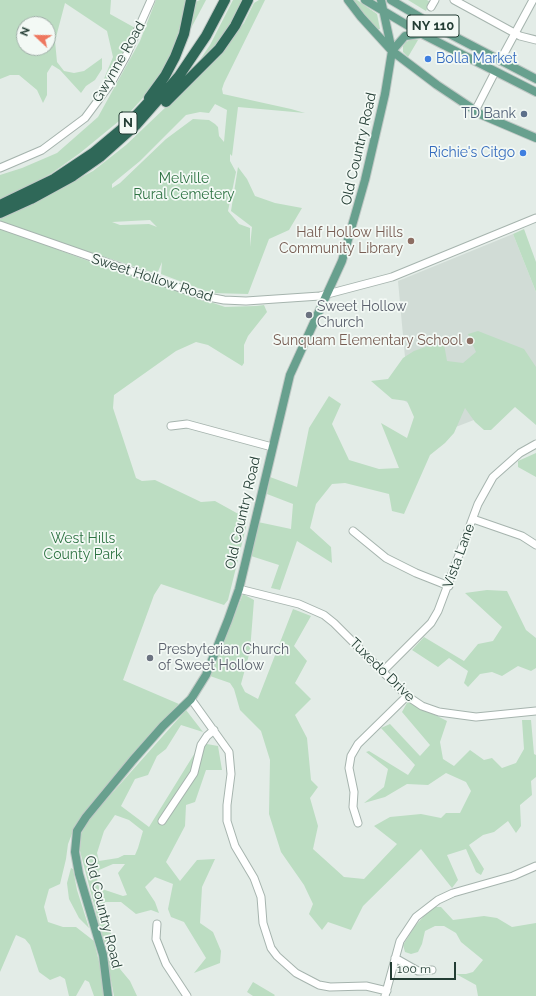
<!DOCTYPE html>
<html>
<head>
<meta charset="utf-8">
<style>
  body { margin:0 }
  #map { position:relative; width:536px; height:996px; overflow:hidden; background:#e3ece7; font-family:Raleway,sans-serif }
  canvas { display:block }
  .north { position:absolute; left:16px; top:16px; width:40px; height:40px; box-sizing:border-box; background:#f3f9f5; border:1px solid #a0aea8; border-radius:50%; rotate:292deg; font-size:11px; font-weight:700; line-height:16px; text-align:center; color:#233d34 }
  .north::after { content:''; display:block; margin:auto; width:14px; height:18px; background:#ee775f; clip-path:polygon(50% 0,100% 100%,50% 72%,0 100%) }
  .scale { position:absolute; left:390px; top:962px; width:66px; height:18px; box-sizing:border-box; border:2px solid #233d34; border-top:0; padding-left:5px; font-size:12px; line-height:14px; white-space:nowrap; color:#233d34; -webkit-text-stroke:3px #f3f9f5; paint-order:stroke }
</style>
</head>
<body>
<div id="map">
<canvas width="536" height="996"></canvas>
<div class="north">N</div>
<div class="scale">100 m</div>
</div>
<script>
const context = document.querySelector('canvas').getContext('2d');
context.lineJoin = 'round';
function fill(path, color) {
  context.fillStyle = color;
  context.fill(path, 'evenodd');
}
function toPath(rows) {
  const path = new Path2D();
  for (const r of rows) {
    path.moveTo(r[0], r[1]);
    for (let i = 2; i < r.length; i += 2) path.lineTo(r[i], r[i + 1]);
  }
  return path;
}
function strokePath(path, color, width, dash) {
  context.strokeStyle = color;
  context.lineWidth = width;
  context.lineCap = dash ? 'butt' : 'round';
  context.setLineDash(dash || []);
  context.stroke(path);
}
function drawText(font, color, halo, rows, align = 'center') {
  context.font = font + ' Raleway,sans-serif';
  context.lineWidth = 3.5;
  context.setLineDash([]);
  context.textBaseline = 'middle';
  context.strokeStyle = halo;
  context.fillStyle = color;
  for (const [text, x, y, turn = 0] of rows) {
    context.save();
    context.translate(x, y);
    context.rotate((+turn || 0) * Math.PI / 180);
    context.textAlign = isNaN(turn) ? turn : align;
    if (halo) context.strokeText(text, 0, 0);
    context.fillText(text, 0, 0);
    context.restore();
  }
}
fill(toPath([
  [513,234,536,292,536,396,448,430,399,397,408,390,398,281]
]), '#d1dcd6');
fill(toPath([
  [0,0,111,0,110,14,137,29,106,84,99,91,113,57,107,31,65,3,55,41,57,62,64,71,74,73,84,71,102,58,102,69,95,80,86,86,81,93,60,70,52,65,47,73,47,95,43,103,37,90,19,75,10,75,0,79],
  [24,24,48,24,48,48,24,48],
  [156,0,188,0,177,47,152,88,130,112,80,153,52,173,0,201,0,175,22,168,57,153,98,117,140,41],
  [200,0,206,0,189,32,193,3],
  [233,0,243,0,226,36,193,70,210,45],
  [259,0,265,0,224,83,222,89,223,94,291,109,305,113,238,107,232,156,230,154,230,161,236,172,228,211,239,224,250,228,250,247,252,227,231,211,238,167,247,179,255,196,275,203,302,208,289,230,269,239,248,294,211,293,161,274,162,262,157,274,99,255,94,255,0,222,0,217,31,204,93,171,126,145,188,86,244,23,254,3],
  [215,104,227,110,224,142,219,136,218,127,215,124,209,120,193,119,166,139,120,183,112,188,112,184,140,161,186,115,200,112,209,113],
  [150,220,157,227,149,224,120,225,112,222],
  [351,0,357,0,377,14,380,29,376,29],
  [408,0,427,0,430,2,426,11],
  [412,39,418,40,408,57,403,52,403,46,406,42],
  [0,228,83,259,225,307,256,306,264,305,267,312,248,336,244,345,244,363,242,366,208,345,196,342,176,351,114,395,113,408,136,478,142,481,155,480,201,502,215,501,242,516,246,527,228,600,224,605,161,584,154,595,123,680,179,704,122,768,75,826,68,844,66,859,60,884,49,889,44,907,48,922,63,927,76,927,94,941,101,970,104,996,94,996,89,982,85,980,76,996,69,996,65,979,60,976,50,980,39,972,30,945,25,939,16,935,0,972],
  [524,229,536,262,536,292,513,234],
  [478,331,524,349,536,367,536,425,515,407,491,430,484,430,475,422,465,408,454,433,445,443,430,455,404,514,392,511,389,494,345,483,332,484,316,504,310,528,331,547,332,563,297,541,280,590,271,588,279,565,251,556,258,522,291,529,293,504,267,494,270,477,297,487,309,428,329,396,341,404,332,424,349,460,379,469,399,468,381,423,407,438,414,417,407,401,392,399,371,381,388,379,403,358,414,351,431,345,444,344,447,361,463,363,476,352,468,334],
  [536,453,536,477,518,467,518,461],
  [487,590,507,591,526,630,536,638,536,668,531,671,518,666,502,676,492,672,480,674,468,687,464,683,468,671,449,658,438,667,412,650,424,637,464,661,478,644,493,641,502,627,465,593],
  [243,594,254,600,250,651,241,684,245,692,258,699,293,609,311,616,294,646,307,661,295,683,311,699,295,715,307,738,311,780,318,787,310,798,318,826,313,849,344,877,364,879,397,844,374,826,390,817,421,814,441,818,446,813,460,813,471,791,466,782,446,773,428,785,407,784,385,797,364,803,384,787,388,769,366,752,369,751,408,775,415,765,381,728,390,724,420,756,430,745,402,712,408,701,447,721,440,742,443,759,454,766,470,750,484,760,492,758,502,768,516,763,524,749,522,720,531,720,534,754,536,755,536,777,531,781,532,795,520,805,521,826,516,833,508,821,494,832,483,835,469,845,484,869,481,875,476,872,466,849,447,855,458,880,452,888,421,849,363,906,351,930,328,922,322,930,309,914,313,904,304,885,281,852,269,814,270,760,261,731,240,710,234,689,230,683,210,676],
  [186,710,203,732,181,725,166,749,157,756,148,775,135,779,121,806,149,827,201,743,218,746,222,770,206,770,195,802,186,805,185,826,166,862,180,881,197,860,215,859,202,887,200,923,213,932,221,951,220,963,194,973,206,958,184,922,171,917,168,909,173,884,155,877,145,887,155,902,159,913,151,910,136,914,121,902,105,902,115,955,120,969,130,981,137,996,114,996,102,935,80,851,81,834,90,818],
  [115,815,129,820,143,831,138,848,135,855,124,855,118,858,99,861,97,853,104,831],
  [113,864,125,864,118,873,127,895,123,896,99,888,97,878,99,870],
  [71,868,73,869,77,890,89,928,79,918,69,899,67,883],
  [432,907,441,907,453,920,484,916,497,918,512,927,536,923,536,996,478,996,476,985,456,974,466,974,473,972,483,960,461,942,456,933,444,926,435,926,425,931,422,944,418,952,411,954,405,952,403,945,415,926],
  [253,982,275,995,274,996,253,996,247,992]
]), '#bcddc2');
const minor = toPath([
  [454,0,520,36,536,40],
  [431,7,435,0],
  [500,61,533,0],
  [475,111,495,72],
  [0,168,42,150,85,118,111,83,126,56,151,0],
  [0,225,203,296,224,300,246,301,320,296,392,277,536,218],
  [171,426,187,424,272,447],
  [473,519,522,536,536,545],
  [353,531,386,558,416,573,449,586],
  [239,589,299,604,324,615,334,623,407,696,422,706,439,712,476,717,536,711],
  [383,671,431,623,438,611,478,504,493,477,520,453,536,444],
  [191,699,229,752,231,774,227,805,227,821,235,846,254,878,261,897,263,923,271,948,277,956,296,973,319,985,330,987,366,986,387,991],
  [162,821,194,773,201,745,207,736,214,730],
  [358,823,353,807,354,792,349,768,351,756,358,744,407,696],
  [157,924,156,939,166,964,187,996],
  [395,958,418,971,432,970],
  [385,996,400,941,416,917,438,900,453,893,513,876,536,866]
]);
const major = toPath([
  [348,0,361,17,392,51,437,85,482,115,536,138],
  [365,0,422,34,536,92],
  [391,0,440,29,536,79],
  [392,51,405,36,420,34],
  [108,996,103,955,79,874,75,852,77,831,86,817,133,760,163,726,191,699,206,675,228,620,239,589,290,375,342,261,365,180,385,94,392,51,381,0]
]);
const highway = toPath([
  [149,98,165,76,175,57,184,34,191,0],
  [166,102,219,49,235,26,248,0],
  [0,205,54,179,93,153,130,122,156,94],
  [0,213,31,199,73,176,100,157,136,125,179,76,206,36,225,0]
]);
strokePath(minor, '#a6b4ae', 9);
strokePath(major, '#c1c9c6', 10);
strokePath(highway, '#c1c9c6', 12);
strokePath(minor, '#fff', 7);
strokePath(major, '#68a08e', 8);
strokePath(highway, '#2f6858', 10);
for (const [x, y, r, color] of [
  [428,59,4,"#3f7fe0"],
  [524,114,4,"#5c6f8a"],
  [523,153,4,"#3f7fe0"],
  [411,241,4,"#8d6e63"],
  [309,315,4,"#6b7280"],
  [470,341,4,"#8d6e63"],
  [150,658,4,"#6b7280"]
]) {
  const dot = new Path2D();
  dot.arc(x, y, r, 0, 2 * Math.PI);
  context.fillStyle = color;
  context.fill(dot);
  strokePath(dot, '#f3f9f5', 1.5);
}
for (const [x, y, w] of [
  [433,26,52],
  [128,123,18]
]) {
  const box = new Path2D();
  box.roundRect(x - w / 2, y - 11, w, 22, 3);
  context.fillStyle = '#f3f9f5';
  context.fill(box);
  strokePath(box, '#233d34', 1);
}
drawText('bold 13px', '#233d34', null, [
  ["NY 110",433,26],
  ["N",128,123]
]);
drawText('14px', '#366cbe', '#f3f9f5', [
  ["Bolla Market",436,59],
  ["Richie's Citgo",515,153,"right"]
], 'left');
drawText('14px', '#233d34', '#f3f9f5', [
  ["Gwynne Road",119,62,-60],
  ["Old Country Road",359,149,-77],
  ["Sweet Hollow Road",152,278,18],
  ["Old Country Road",243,513,-77],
  ["Vista Lane",459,556,-70],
  ["Tuxedo Drive",382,670,44],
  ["Old Country Road",103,912,76]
]);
drawText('14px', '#4e5e75', '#f3f9f5', [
  ["TD Bank",516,114]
], 'right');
drawText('14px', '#2e7343', '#f3f9f5', [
  ["Melville",184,179],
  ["Rural Cemetery",184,195],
  ["West Hills",83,539],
  ["County Park",83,555]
]);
drawText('14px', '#785e54', '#f3f9f5', [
  ["Half Hollow Hills",403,233],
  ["Community Library",403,249],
  ["Sunquam Elementary School",462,341]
], 'right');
drawText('14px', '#5b616d', '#f3f9f5', [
  ["Sweet Hollow",317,307],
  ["Church",317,323],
  ["Presbyterian Church",158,650],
  ["of Sweet Hollow",158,666]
], 'left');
</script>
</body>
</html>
